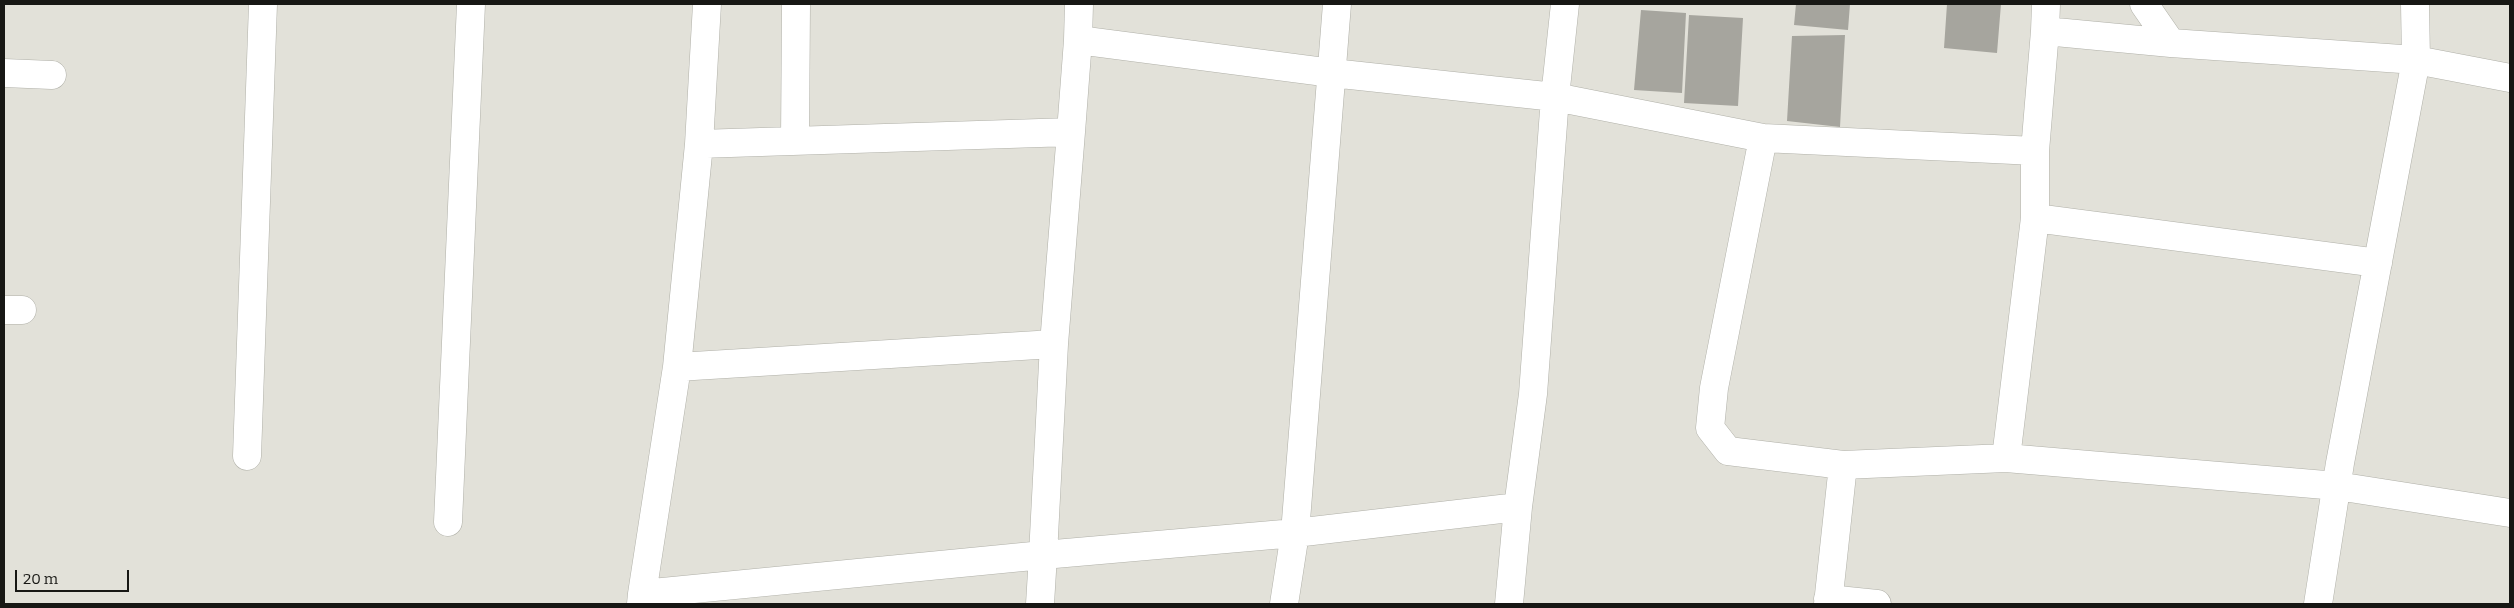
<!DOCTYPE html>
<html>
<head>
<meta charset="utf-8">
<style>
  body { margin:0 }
  #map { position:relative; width:2514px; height:608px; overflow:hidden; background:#e2e1d9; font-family:Bitter,serif }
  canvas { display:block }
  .frame { position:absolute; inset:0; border:5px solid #171714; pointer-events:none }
  .scale { position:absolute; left:15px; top:570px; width:114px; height:22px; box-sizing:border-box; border:2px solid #171714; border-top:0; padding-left:6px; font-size:15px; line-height:18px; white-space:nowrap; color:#171714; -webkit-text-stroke:4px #e2e1d9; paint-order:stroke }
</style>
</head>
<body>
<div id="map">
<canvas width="2514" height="608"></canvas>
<div class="frame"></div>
<div class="scale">20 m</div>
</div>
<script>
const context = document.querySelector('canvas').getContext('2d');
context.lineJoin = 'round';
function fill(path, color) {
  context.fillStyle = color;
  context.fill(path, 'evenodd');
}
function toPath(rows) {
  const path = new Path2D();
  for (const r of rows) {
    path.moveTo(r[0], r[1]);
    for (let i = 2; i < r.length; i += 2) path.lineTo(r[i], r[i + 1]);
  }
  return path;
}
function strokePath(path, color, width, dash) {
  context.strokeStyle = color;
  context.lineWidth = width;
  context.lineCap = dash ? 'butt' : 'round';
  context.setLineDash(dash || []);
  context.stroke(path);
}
fill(toPath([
  [1796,4,1850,4,1848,30,1794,25],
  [1947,4,2001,4,1997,53,1944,48],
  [1641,10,1686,13,1682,93,1634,90],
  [1689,15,1743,18,1738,106,1684,103],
  [1845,35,1840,127,1787,121,1792,36]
]), '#a6a59e');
const minor = toPath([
  [707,4,699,144,1071,132,1078,40,1332,73,1555,97,1763,138,2035,151,2035,218,2006,458,1843,465,1728,451,1710,428,1714,388,1763,138],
  [2144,4,2171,43],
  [2045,31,2046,4],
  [1078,40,1079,4],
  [4,73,52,75],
  [795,141,796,4],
  [2035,151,2045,31,2171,43,2416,60,2510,78],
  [2035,218,2378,263],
  [4,310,22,310],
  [1054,344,1071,132],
  [677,367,699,144],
  [247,456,263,4],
  [2006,458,2337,486,2510,513],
  [448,522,471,4],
  [1828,599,1877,604],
  [641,604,642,594,677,367,1054,344,1043,555,642,594],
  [1040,604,1043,555,1295,533,1518,507],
  [1284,604,1295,533,1337,4],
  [1509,604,1518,507,1533,394,1555,97,1565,4],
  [1828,604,1843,465],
  [2318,604,2340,463,2416,60,2415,4]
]);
strokePath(minor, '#b0b0a8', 29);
strokePath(minor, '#fff', 28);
</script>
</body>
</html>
